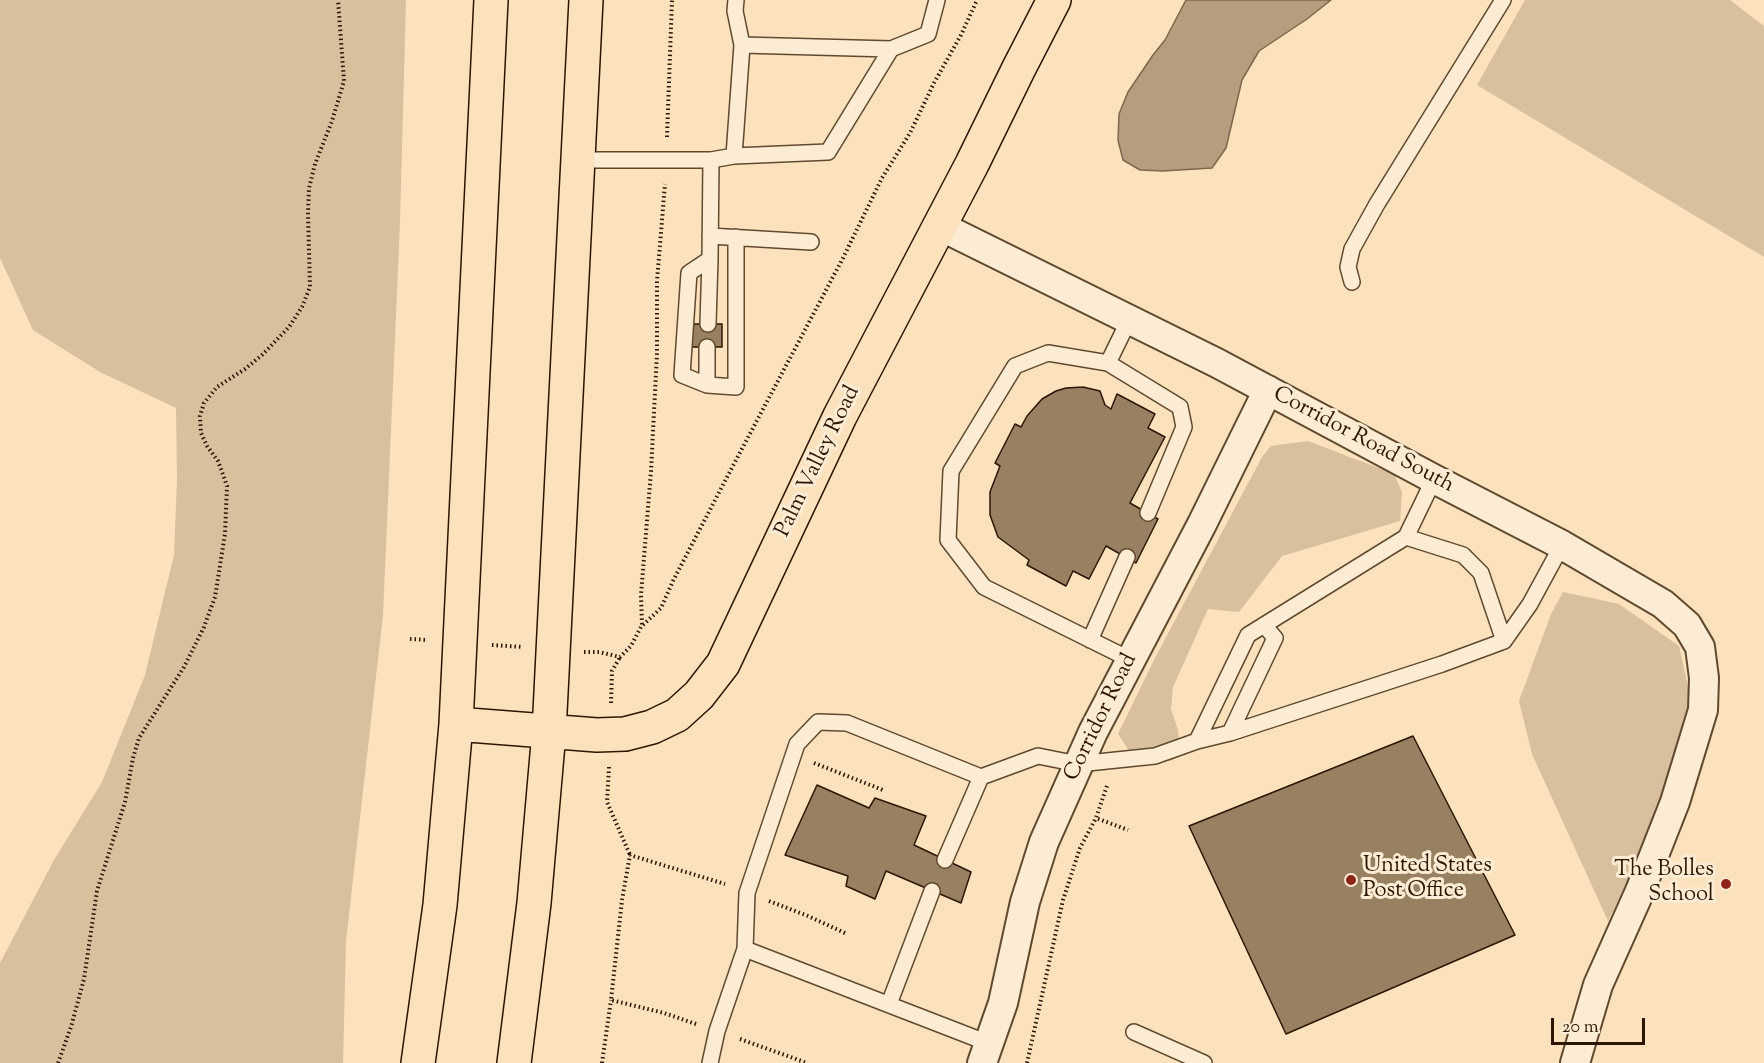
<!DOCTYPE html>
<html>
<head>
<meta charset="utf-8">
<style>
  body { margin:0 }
  #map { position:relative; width:1764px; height:1063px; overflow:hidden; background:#fbe2bd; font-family:"Sorts Mill Goudy",serif }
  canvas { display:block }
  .scale { position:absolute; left:1551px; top:1018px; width:94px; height:27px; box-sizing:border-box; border:3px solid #2c1600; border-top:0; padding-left:8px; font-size:18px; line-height:21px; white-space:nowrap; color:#2c1600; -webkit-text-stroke:4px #fcecd4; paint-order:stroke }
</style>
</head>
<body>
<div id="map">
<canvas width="1764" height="1063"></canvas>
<div class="scale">20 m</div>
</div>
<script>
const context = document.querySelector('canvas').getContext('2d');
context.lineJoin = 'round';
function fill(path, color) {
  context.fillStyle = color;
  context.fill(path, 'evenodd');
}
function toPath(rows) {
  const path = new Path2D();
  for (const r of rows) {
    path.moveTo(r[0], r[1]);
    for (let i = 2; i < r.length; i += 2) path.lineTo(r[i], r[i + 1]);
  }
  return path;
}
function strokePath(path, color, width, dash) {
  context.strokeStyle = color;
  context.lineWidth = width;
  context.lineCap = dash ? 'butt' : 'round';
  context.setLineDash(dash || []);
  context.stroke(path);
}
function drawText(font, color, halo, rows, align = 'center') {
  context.font = font + ' "Sorts Mill Goudy",serif';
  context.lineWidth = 6;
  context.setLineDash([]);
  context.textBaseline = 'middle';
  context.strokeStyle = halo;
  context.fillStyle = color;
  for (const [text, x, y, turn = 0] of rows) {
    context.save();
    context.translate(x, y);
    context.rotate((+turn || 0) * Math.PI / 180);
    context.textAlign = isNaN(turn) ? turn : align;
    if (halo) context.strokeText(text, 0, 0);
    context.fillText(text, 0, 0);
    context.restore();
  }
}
fill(toPath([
  [0,0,406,0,400,222,383,615,346,941,343,1063,0,1063,0,963,54,860,102,782,145,675,174,555,177,480,176,408,100,372,33,330,0,258],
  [1525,0,1730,0,1764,26,1764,257,1477,85],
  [1308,441,1394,474,1402,492,1400,521,1282,556,1239,612,1208,609,1173,687,1171,709,1178,730,1181,756,1170,761,1143,757,1128,749,1118,734,1156,656,1262,457,1271,446],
  [1563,592,1619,604,1679,646,1695,717,1667,803,1608,921,1532,754,1519,701,1551,614]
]), '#d8bf9d');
const water = toPath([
  [1186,0,1331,0,1307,19,1259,51,1242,80,1226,148,1212,168,1163,171,1140,170,1123,160,1118,140,1119,114,1128,92,1153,55,1165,40,1186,0]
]);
fill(water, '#b59d7d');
strokePath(water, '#7e674b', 1.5);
const building = toPath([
  [691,324,722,324,722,347,690,347,691,324],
  [1083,387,1100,391,1105,405,1111,409,1117,394,1155,414,1148,428,1165,437,1130,503,1158,519,1136,563,1106,546,1089,579,1073,571,1066,586,1027,565,1029,560,998,537,990,515,990,492,1000,466,995,463,1015,424,1021,427,1027,416,1042,399,1056,391,1066,388,1083,387],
  [1413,736,1515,935,1286,1034,1189,826,1413,736],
  [817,785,869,808,875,798,926,816,914,845,971,872,961,903,886,871,875,899,846,886,848,876,785,855,817,785]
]);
fill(building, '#988062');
strokePath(building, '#2c1600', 1.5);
const service = toPath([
  [742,45,891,49,928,34,937,0],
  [734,156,828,152,891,49],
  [579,160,711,160,734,156,742,45,735,11,736,0],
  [710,236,811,242],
  [710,259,689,273,682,375,707,385,736,387,736,237],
  [1352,282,1348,267,1352,249,1377,204,1503,0],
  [1129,320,1108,363,1048,353,1015,366,951,471,948,540,984,587,1131,660],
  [708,324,710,259,711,160],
  [1108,363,1180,407,1184,427,1148,513],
  [707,385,707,347],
  [1406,537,1463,555,1481,573,1504,641],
  [1090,640,1127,557],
  [1230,733,1275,638,1264,625],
  [1197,741,1248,635,1406,537,1434,479],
  [945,860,981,777],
  [745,949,747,893,797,744,818,722,847,723,981,777,1038,756,1078,764,1155,756,1197,741,1230,733,1442,664,1504,641,1530,604,1562,545],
  [889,1004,932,891],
  [1134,1032,1204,1063],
  [710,1063,717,1031,745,949,988,1043]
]);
const minor = toPath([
  [940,226,1217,363,1434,479,1562,545,1663,604,1687,625,1700,647,1704,678,1703,710,1675,802,1640,891,1598,985,1575,1063],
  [982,1063,1003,1003,1025,902,1044,842,1093,732,1202,524,1268,390]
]);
const primary = toPath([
  [456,724,597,735,625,734,652,727,677,715,699,695,723,664,840,416,972,164,1018,70,1054,0],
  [418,1063,440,905,456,724,491,0],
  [514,1063,534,903,549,732,586,0]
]);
strokePath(service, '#60492f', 18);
strokePath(minor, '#60492f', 32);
strokePath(primary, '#2c1600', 36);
strokePath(toPath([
  [667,137,672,0],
  [643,625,661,608,673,581,726,479,843,258,882,178,910,133,934,83,961,35,977,0],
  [410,639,427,640],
  [492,645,523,647],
  [584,652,599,652,620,657,631,646,642,625,641,595,651,471,657,353,657,281,665,184],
  [611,703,612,671,620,657],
  [814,763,883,790],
  [609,767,607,802,630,855],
  [1107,786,1096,818,1128,830],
  [769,901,808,916,847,934],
  [696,1024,664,1013,611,1000,622,900,630,855,725,884],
  [740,1039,807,1063],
  [58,1063,71,1027,84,979,97,891,125,802,133,758,139,738,184,667,204,627,215,597,225,534,227,486,218,461,207,446,201,433,200,416,204,403,217,387,245,369,262,355,289,327,302,307,310,287,308,214,309,188,315,164,332,121,344,81,338,0],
  [602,1063,611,1000],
  [1027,1063,1063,900,1080,848,1096,818]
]), '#2c1600', 4, [1.5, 3]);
strokePath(service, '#fcecd4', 15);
strokePath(minor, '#fcecd4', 28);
strokePath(primary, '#fbe2bd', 33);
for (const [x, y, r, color] of [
  [1351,880,6,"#8f2418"],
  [1726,884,6,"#8f2418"]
]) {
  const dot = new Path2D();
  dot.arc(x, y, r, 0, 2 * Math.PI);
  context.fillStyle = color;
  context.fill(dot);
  strokePath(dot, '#fcecd4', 2);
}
drawText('22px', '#2c1600', '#fcecd4', [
  ["Corridor Road South",1363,441,28],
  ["Palm Valley Road",819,462,-64],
  ["Corridor Road",1102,718,-64]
]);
drawText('22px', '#2c1600', '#fcecd4', [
  ["United States",1363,867],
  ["Post Office",1363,892],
  ["The Bolles",1714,871,"right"],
  ["School",1714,896,"right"]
], 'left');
</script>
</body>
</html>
